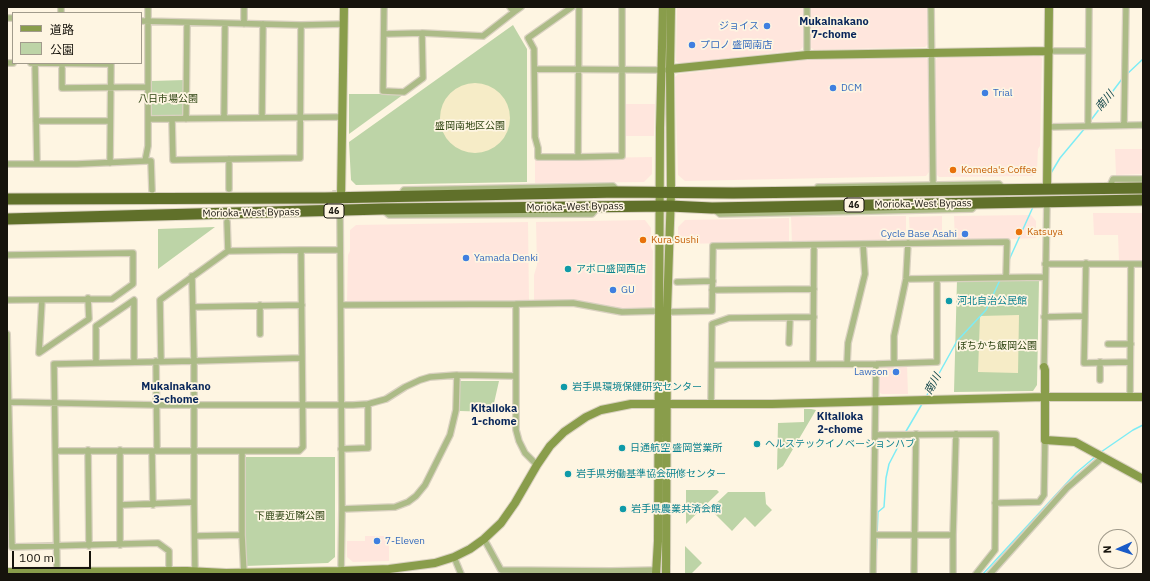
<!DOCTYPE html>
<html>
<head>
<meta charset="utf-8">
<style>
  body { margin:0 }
  #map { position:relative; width:1150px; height:581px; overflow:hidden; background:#fef5e2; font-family:"IBM Plex Sans","Noto Sans JP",sans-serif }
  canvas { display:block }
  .frame { position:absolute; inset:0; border:8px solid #16130c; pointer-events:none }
  .legend { position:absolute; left:12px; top:12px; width:130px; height:52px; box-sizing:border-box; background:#fef5e2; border:1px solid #a19b8c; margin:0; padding:5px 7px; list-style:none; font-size:12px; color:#16130c }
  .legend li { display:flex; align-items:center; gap:8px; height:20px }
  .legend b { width:20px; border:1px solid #a19b8c }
  .north { position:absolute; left:1098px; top:529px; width:40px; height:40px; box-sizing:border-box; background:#fef5e2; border:1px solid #a19b8c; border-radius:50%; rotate:267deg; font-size:11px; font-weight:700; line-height:16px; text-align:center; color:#16130c }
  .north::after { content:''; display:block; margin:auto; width:14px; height:18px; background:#1a5bc7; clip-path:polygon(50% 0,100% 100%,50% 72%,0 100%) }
  .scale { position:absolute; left:12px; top:551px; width:79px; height:18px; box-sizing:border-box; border:2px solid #16130c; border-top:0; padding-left:5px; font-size:12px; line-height:14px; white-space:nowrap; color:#16130c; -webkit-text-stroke:3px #fef5e2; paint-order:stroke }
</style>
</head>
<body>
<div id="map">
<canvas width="1150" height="581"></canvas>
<div class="frame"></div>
<ul class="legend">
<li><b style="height:5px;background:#899d4b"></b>道路</li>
<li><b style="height:11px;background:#bdd4a7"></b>公園</li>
</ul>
<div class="north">N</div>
<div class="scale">100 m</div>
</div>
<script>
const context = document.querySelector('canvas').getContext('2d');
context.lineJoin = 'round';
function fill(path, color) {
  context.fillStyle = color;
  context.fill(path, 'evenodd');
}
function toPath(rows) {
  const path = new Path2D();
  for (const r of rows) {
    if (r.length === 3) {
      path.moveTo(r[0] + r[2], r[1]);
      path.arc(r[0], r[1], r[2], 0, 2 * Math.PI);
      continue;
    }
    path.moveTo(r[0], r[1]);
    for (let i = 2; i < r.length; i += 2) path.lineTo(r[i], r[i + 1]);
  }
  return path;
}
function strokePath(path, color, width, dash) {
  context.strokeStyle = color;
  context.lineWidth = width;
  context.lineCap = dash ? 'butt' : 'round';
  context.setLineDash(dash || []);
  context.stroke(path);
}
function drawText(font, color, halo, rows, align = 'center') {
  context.font = font + ' "IBM Plex Sans","Noto Sans JP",sans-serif';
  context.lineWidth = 3.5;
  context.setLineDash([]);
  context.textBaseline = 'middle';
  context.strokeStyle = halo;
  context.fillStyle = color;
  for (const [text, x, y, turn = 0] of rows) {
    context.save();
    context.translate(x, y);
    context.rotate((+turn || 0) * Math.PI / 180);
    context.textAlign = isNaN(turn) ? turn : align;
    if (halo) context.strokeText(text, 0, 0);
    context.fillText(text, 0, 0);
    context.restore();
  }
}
fill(toPath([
  [677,7,803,7,803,47,800,50,680,64,676,61],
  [810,7,927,7,928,44,925,47,814,50,810,47],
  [1039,56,1042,58,1040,146,1038,149,1037,170,1033,176,939,177,936,174,935,61,938,57],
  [925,57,928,60,929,172,926,176,685,181,678,175,675,77,678,74,809,59],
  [624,104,655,104,654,136,624,136],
  [1115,149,1143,149,1143,174,1116,175],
  [652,157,652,174,644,182,535,183,535,159],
  [1093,213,1143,213,1143,261,1119,261,1118,235,1094,235],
  [1031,215,1036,221,1036,238,955,241,954,216],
  [906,216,906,241,792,243,791,217],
  [942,216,942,241,910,241,909,217],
  [789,218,789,242,678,244,678,227,685,220],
  [645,220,651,228,651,247,653,251,652,310,622,310,573,300,534,301,534,275,537,265,536,222],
  [528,222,529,301,348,304,347,302,348,255,350,251,350,230,356,225],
  [882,366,907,366,908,394,882,394,880,393,880,368],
  [365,536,389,536,389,561,353,562,347,557,347,541,365,541]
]), '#ffe6dd');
fill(toPath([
  [513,25,527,49,527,182,356,185,351,180,349,142],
  [185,80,184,117,153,118,151,115,151,81],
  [349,94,404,94,349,134],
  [215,227,158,269,158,229],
  [1038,279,1039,280,1037,385,1033,391,954,392,957,280],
  [459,381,499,381,492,412,460,411],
  [804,409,811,409,816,410,783,466,777,470,778,423,804,422],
  [244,457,335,457,335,557,328,563,245,566],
  [686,490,717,490,719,492,686,524],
  [728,492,765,492,766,504,772,510,755,527,745,517,732,531,711,510,711,508],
  [685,546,702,563,691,574,685,574]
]), '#bdd4a7');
fill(toPath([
  [475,118,35],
  [1019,315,1018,373,978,372,980,316]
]), '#f6ecc7');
strokePath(toPath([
  [1126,75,1143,59],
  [1091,120,1122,79],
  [1051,173,1060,158,1085,128],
  [1009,260,1033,207],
  [926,397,957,341,986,310,1000,280],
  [905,433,922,404],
  [1101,452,1133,430,1143,425],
  [876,558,878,512,884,507,886,478,889,464,903,437],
  [983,574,1076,473,1095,457]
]), '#7decf5', 1.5);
strokePath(toPath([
  [335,190,336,216]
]), '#dbd3c2', 5.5, [5.5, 3]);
const street = toPath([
  [61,7,61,13],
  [572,7,528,38,534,49,535,137,538,148,538,157,578,157],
  [579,7,578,157,622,156,622,7],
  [807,7,807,55],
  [931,7,933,184],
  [514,12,521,7],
  [7,18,13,18],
  [141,21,301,25,300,158,173,160,172,119],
  [244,24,244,7],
  [301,25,344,24],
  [422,33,483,36,514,12,510,7],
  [384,34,422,33,423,78,404,92,383,91,384,7],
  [1049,51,1088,51],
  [7,63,13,63],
  [31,63,111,64],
  [35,63,37,164],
  [62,63,62,88,148,87],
  [535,69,664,70],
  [224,117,225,24],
  [262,118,263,24],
  [148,119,342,117],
  [186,119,187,23],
  [36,121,110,121],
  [1124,125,1126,7],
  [1088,126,1089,7],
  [1047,127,1143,125],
  [229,159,229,189],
  [145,161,151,161,152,190],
  [110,163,111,63],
  [7,164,77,164,145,161,148,146,148,7],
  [818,187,999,184,1003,188],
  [1109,188,1113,179,1143,179],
  [400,196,404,190,613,186,618,191],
  [383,210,389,215,592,214,597,208],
  [715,210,720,214,972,209,977,203],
  [340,211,342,509],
  [227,222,228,251],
  [301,250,340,250],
  [7,255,133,253,133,284,112,299,7,300],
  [1045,264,1143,264],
  [192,276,194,361,302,358],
  [906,279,1045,277],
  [677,282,713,281],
  [712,290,814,289],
  [42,300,39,353,89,319,88,298],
  [516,304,573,303,622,312,660,311],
  [260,305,260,334],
  [341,305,516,304,516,430,519,441,525,453,537,465],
  [193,307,302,305],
  [667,312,712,311,713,246,1007,242,1006,277],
  [1085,316,1084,363,1130,362],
  [1044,317,1085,316,1086,263],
  [7,334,12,547,158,543,169,551,169,571],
  [789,343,790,318],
  [1108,344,1131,344],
  [156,361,157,451],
  [96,362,96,326,134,300,134,362],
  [894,363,894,336,906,279,908,243],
  [813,364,814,245],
  [847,364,848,343,865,274,863,244],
  [712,365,876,364,937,362,937,279],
  [1044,367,1047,201],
  [1100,380,1100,362],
  [1130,398,1131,264],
  [9,402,157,405,353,405,368,404,386,399,405,387,420,380,430,377,457,375,515,376],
  [711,404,712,324,729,318,814,317],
  [875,435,996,434,995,550,976,574],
  [341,449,368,448,368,404],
  [88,450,89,546],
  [120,450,120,545],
  [56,451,299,451,303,447,301,250,228,251,160,300,161,361],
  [152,451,153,505],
  [995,503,1039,502,1044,495,1045,440],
  [120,505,194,502],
  [242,535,244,574],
  [875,535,953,535,956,434],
  [953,535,953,574],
  [195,536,242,535,242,451],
  [484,539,501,570,611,571,657,570],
  [454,557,461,574],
  [57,572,54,364,194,361,194,502,195,572],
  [341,574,342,509,395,507,408,502,416,496,425,485,450,435,456,410,457,375],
  [873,574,876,364],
  [914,574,916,434],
  [990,574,1067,488,1103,457]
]);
const secondary = toPath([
  [670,69,807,55,1049,51],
  [1047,189,1049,7],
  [341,197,344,7],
  [1044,367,1045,370,1045,440,1075,442,1143,479],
  [7,572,187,571,226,573,341,571,389,569,435,563,454,557,470,549,484,539,501,523,515,503,537,465,550,446,564,432,586,417,601,410,631,404,772,404,1045,397,1143,397],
  [656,574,658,541,660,128,663,7],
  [666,574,667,312,671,193,670,69,671,7]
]);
const highway = toPath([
  [7,199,325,198,619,192,733,193,1143,188],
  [7,219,382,209,670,206,712,208,1143,200]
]);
strokePath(street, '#d9d1c0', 8);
strokePath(secondary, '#d9d1c0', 10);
strokePath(highway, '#d9d1c0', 13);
strokePath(street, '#acbb87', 5.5);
strokePath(secondary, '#899d4b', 8);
strokePath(highway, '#60702a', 11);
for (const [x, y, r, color] of [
  [767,26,4,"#3f7fe0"],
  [692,45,4,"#3f7fe0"],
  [833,88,4,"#3f7fe0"],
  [985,93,4,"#3f7fe0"],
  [953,170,4,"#e8710a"],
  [1019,232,4,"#e8710a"],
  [965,234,4,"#3f7fe0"],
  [643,240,4,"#e8710a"],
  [466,258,4,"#3f7fe0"],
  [568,269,4,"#0f9aa8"],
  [613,290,4,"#3f7fe0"],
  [949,301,4,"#0f9aa8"],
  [896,372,4,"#3f7fe0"],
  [564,387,4,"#0f9aa8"],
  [757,444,4,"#0f9aa8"],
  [622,448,4,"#0f9aa8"],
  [568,474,4,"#0f9aa8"],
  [623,509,4,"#0f9aa8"],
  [377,541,4,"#3f7fe0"]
]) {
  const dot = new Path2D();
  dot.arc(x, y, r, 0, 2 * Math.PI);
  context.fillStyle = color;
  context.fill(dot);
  strokePath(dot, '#fef5e2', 1.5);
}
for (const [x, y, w] of [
  [854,205,20],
  [334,211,20]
]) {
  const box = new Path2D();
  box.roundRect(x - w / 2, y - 7, w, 14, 3);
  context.fillStyle = '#fef5e2';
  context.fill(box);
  strokePath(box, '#16130c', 1);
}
drawText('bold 9px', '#16130c', null, [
  ["46",854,205],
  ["46",334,211]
]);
drawText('10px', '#366cbe', '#fef5e2', [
  ["ジョイス",759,26,"right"],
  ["プロノ 盛岡南店",700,45],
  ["DCM",841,88],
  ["Trial",993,93],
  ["Cycle Base Asahi",957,234,"right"],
  ["Yamada Denki",474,258],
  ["GU",621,290],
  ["Lawson",888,372,"right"],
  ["7-Eleven",385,541]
], 'left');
drawText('10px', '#2d4311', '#fef5e2', [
  ["八日市場公園",168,99],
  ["盛岡南地区公園",470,126],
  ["ぼちかち飯岡公園",997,346],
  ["下鹿妻近隣公園",290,516]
]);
drawText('10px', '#c56008', '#fef5e2', [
  ["Komeda's Coffee",961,170],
  ["Katsuya",1027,232],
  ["Kura Sushi",651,240]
], 'left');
drawText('10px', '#16130c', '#fef5e2', [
  ["Morioka-West Bypass",923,204,-1],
  ["Morioka-West Bypass",575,207,-1],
  ["Morioka-West Bypass",251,213,-1]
]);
drawText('10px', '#0d838f', '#fef5e2', [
  ["アポロ盛岡西店",576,269],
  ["河北自治公民館",957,301],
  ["岩手県環境保健研究センター",572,387],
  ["ヘルステックイノベーションハブ",765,444],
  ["日通航空 盛岡営業所",630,448],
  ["岩手県労働基準協会研修センター",576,474],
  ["岩手県農業共済会館",631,509]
], 'left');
drawText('bold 11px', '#08265a', '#fef5e2', [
  ["Mukainakano",834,22],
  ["7-chome",834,35],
  ["Mukainakano",176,387],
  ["3-chome",176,400],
  ["Kitaiioka",494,409],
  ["1-chome",494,422],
  ["Kitaiioka",840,417],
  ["2-chome",840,430]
]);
drawText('italic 11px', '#114549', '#fef5e2', [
  ["南川",1105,101,-50],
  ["南川",933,384,-61]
]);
</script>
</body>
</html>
